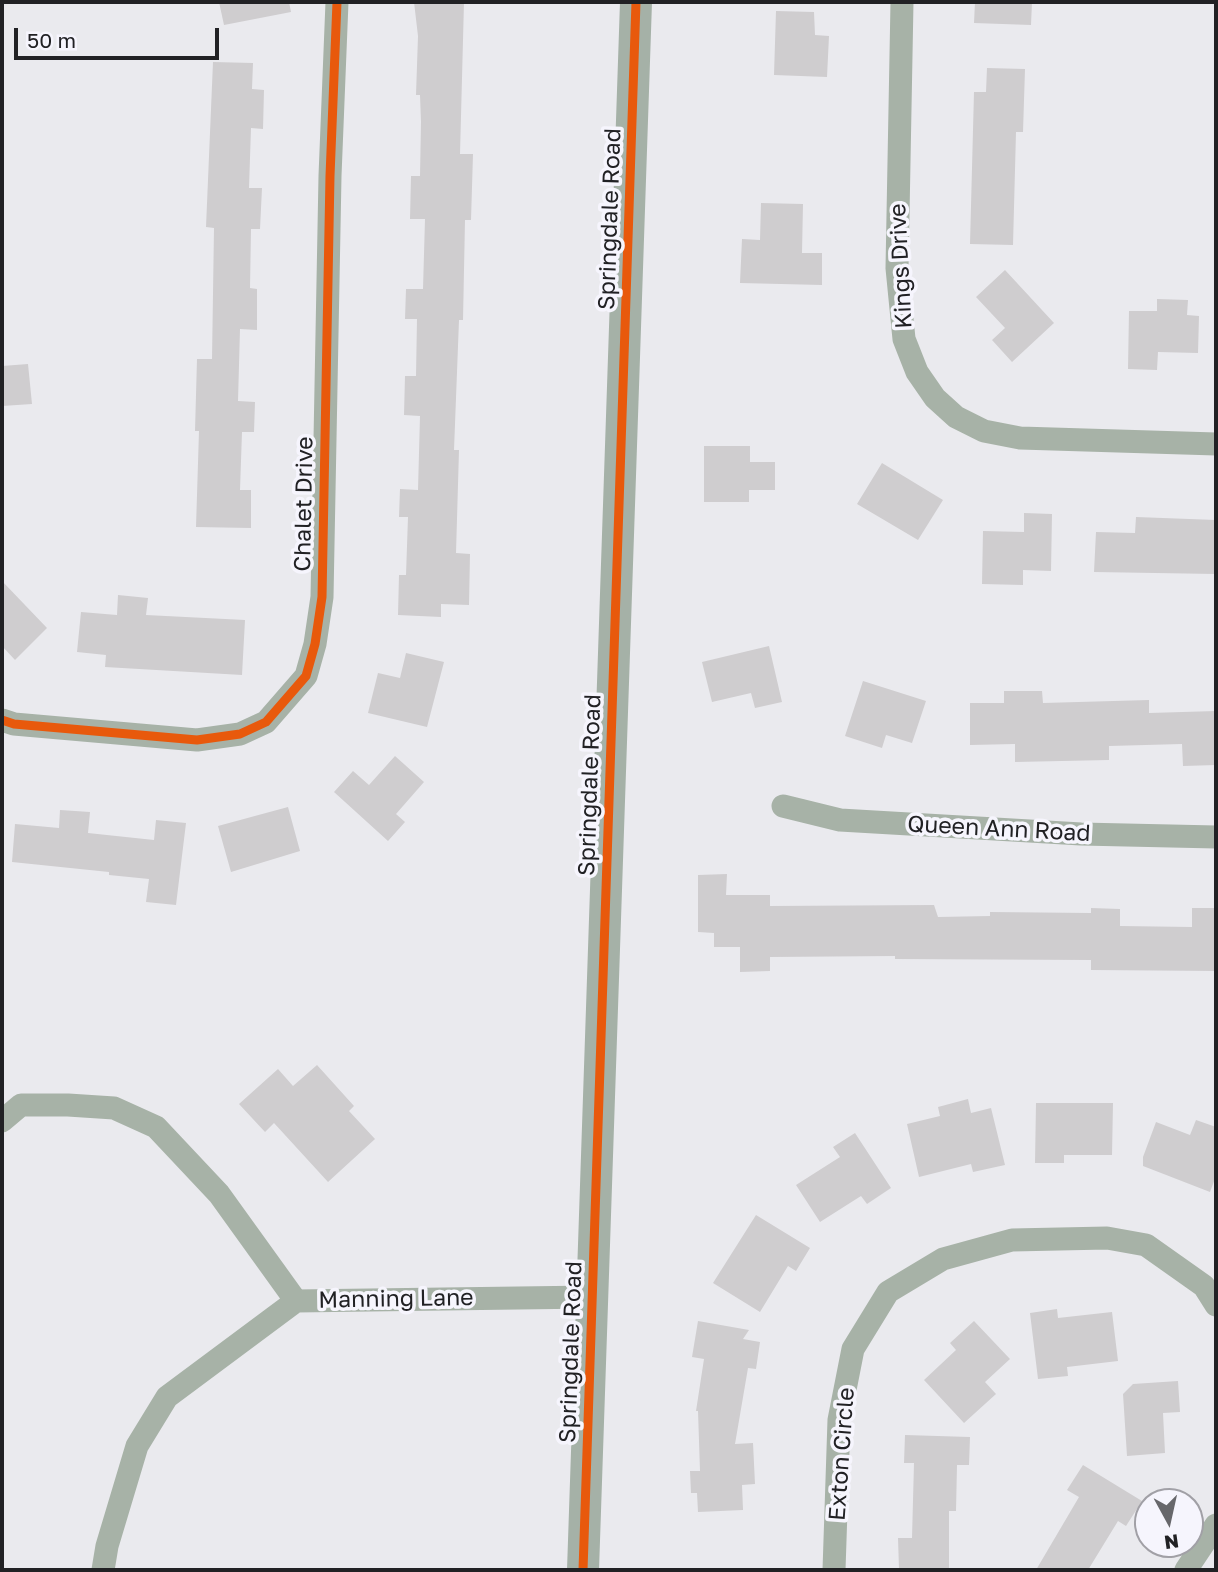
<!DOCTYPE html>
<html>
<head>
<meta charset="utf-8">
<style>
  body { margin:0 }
  #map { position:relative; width:1218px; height:1572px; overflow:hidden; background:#eaeaee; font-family:"Golos Text",sans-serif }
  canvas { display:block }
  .frame { position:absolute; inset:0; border:4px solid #212124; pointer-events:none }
  .north { position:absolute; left:1134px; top:1488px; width:70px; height:70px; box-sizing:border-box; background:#f6f5fd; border:2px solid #a1a0a6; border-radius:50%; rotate:172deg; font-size:19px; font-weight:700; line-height:28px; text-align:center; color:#212124 }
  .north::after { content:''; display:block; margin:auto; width:24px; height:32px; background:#67676b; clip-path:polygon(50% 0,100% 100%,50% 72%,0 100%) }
  .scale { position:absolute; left:14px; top:28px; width:205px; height:32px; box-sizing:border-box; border:4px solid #212124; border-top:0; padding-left:9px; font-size:21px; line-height:24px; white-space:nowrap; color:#212124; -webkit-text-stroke:5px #f6f5fd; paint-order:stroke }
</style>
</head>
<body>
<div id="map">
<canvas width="1218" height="1572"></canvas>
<div class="frame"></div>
<div class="north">N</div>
<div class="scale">50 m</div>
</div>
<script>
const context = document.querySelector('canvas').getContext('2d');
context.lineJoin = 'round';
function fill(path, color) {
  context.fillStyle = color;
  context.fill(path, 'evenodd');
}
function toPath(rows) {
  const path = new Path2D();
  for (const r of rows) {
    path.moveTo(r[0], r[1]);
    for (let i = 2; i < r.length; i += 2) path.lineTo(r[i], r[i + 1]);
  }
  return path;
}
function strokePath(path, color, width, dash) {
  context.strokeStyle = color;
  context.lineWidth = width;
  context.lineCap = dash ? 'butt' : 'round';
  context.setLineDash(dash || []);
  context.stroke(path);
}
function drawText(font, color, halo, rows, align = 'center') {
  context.font = font + ' "Golos Text",sans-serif';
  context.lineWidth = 7;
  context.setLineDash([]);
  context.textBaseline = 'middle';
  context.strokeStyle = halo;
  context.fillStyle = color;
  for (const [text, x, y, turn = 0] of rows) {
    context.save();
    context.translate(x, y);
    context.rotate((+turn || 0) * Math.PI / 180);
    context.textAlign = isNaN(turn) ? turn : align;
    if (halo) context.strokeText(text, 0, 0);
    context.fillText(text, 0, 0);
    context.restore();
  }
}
fill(toPath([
  [219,2,289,2,291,12,224,25],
  [414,2,464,2,460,154,473,154,471,220,465,220,463,320,459,320,454,450,459,450,456,553,470,554,469,605,441,604,441,617,398,615,399,575,406,575,408,517,399,517,400,489,418,490,420,416,404,415,405,376,416,376,417,319,405,319,406,289,423,289,425,219,410,219,411,176,420,176,421,122,420,95,416,95,418,36],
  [975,2,1032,2,1031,25,974,23],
  [776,11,814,12,815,35,829,36,827,77,774,75],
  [213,62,253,63,252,89,264,90,263,129,251,128,249,188,262,188,260,229,251,229,250,288,257,289,257,330,240,329,238,401,255,402,254,432,242,432,240,490,251,490,251,528,196,527,199,431,195,431,197,359,212,359,214,228,206,227],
  [987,68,1025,69,1023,132,1016,132,1013,245,970,244,974,92,986,92],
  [761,203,803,204,802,253,822,253,822,285,740,283,742,239,760,240],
  [1005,270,1054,323,1012,362,992,340,1005,328,976,297],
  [1157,299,1188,300,1187,315,1199,316,1198,353,1158,352,1157,370,1128,369,1129,311,1157,311],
  [28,364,32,404,2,406,2,366],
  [704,446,750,446,750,462,775,462,775,490,749,490,749,502,704,502],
  [882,463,943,500,918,540,857,504],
  [1024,513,1052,514,1051,571,1023,570,1023,585,982,584,983,531,1024,532],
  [1136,517,1216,520,1216,574,1094,572,1096,532,1135,533],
  [2,581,47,628,15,660,2,646],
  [118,595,148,598,146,615,245,620,242,675,105,667,106,655,77,652,81,612,117,615],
  [769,646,782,702,755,708,751,693,712,702,702,662],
  [406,653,444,662,427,727,368,713,378,673,400,678],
  [863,681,926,701,912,743,886,735,882,748,845,736],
  [1004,691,1042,691,1043,703,1149,700,1149,713,1216,711,1216,765,1183,766,1182,744,1109,746,1109,760,1015,762,1015,744,970,745,970,703,1004,703],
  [395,756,424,782,396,814,405,822,388,841,334,792,353,771,369,785],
  [288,807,300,851,231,872,218,826],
  [60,810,90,812,88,833,154,840,156,820,186,823,176,905,146,902,149,879,109,875,109,872,12,862,15,824,59,828],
  [727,874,726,895,770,895,770,906,934,905,938,917,990,916,990,912,1091,913,1091,908,1120,909,1120,926,1192,927,1192,908,1216,908,1216,971,1091,970,1091,960,895,959,895,956,770,957,770,971,740,972,740,947,714,947,714,933,698,932,698,875],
  [317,1065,354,1106,349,1111,375,1139,328,1182,274,1123,265,1132,239,1104,278,1069,293,1086],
  [968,1099,971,1113,991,1108,1005,1165,973,1172,971,1164,919,1177,907,1124,940,1116,938,1107],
  [1036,1103,1113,1103,1112,1155,1064,1155,1064,1163,1035,1163],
  [1196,1120,1216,1127,1216,1176,1210,1192,1143,1166,1143,1157,1156,1122,1190,1135],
  [855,1133,891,1188,867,1204,861,1196,820,1222,796,1185,840,1157,833,1147],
  [756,1215,810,1248,796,1271,788,1266,760,1312,713,1283],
  [1057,1309,1058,1318,1112,1312,1118,1361,1067,1367,1068,1376,1038,1379,1030,1313],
  [698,1321,749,1330,743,1339,760,1342,756,1369,748,1368,735,1444,753,1443,755,1484,742,1485,743,1510,698,1512,697,1493,691,1493,690,1471,700,1471,698,1411,696,1411,704,1359,692,1357],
  [974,1321,1010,1359,985,1382,996,1394,964,1423,924,1380,956,1350,950,1343],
  [1178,1381,1180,1412,1163,1413,1165,1453,1127,1456,1123,1394,1133,1384],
  [905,1435,970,1437,969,1465,957,1465,956,1511,949,1511,949,1570,899,1569,898,1538,912,1538,914,1463,904,1463],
  [1083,1465,1142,1501,1126,1526,1118,1521,1088,1570,1036,1570,1079,1497,1067,1490]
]), '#cfcdcf');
strokePath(toPath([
  [902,2,897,268,904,339,917,372,935,398,956,417,984,431,1020,438,1216,444],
  [2,720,14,724,197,740,240,734,266,722,306,676,315,644,322,597,330,176,337,2],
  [783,806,840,820,1081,834,1216,837],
  [2,1121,21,1105,68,1105,114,1108,156,1127,219,1194,296,1301],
  [103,1570,107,1546,137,1446,167,1397,296,1301,592,1297],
  [834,1570,839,1420,853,1349,888,1292,943,1259,1012,1240,1107,1238,1146,1245,1204,1286,1216,1305],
  [1186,1570,1216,1525]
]), '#a7b2a7', 23);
strokePath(toPath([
  [583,1570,636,2]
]), '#a5b1a7', 32);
strokePath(toPath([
  [2,720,14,724,197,740,240,734,266,722,306,676,315,644,322,597,330,176,337,2],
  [583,1570,636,2]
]), '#e8590c', 9);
drawText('23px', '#212124', '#f6f5fd', [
  ["Springdale Road",610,219,-88],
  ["Kings Drive",901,266,-93],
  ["Chalet Drive",304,504,-89],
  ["Springdale Road",590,785,-88],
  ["Queen Ann Road",999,829,3],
  ["Manning Lane",396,1299,-1],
  ["Springdale Road",571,1352,-88],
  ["Exton Circle",842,1454,-86]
]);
</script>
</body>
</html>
